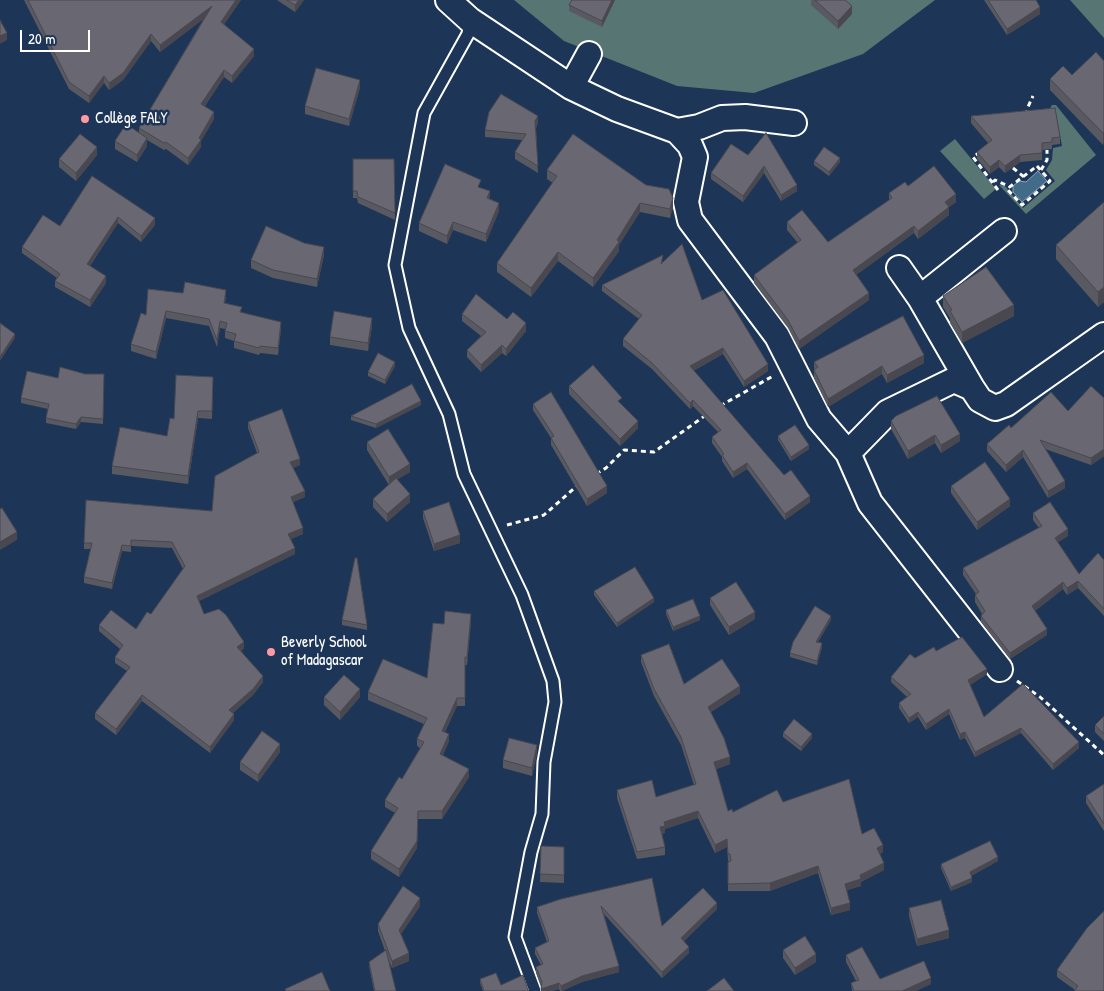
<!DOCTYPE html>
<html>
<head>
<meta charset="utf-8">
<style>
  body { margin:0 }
  #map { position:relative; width:1104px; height:991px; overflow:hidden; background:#1d3557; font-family:"Patrick Hand",sans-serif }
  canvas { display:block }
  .scale { position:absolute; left:20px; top:30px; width:70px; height:22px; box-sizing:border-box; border:2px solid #fff; border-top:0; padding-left:6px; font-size:15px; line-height:18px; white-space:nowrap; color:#fff; -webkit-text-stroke:4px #1d3557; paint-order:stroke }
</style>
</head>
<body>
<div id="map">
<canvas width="1104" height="991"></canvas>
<div class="scale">20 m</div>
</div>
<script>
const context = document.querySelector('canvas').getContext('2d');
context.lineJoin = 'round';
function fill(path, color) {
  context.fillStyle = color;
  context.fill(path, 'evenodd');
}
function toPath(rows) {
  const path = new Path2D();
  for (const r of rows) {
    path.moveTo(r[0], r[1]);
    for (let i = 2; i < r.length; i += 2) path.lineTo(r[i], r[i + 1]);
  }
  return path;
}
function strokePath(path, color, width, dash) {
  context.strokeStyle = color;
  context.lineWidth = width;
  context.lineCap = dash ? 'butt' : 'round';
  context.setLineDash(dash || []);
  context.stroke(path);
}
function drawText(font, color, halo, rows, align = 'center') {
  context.font = font + ' "Patrick Hand",sans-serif';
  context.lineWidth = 5;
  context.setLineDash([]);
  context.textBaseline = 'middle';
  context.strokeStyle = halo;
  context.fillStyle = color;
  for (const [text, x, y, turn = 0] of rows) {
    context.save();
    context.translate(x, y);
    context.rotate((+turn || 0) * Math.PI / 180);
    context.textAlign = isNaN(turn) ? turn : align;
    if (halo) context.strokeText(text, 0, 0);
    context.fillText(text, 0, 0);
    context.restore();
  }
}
fill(toPath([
  [514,0,935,0,863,54,754,93,677,86,564,41],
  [1070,0,1104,0,1104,38,1095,28],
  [1052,105,1056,105,1096,155,1026,214,999,185,1005,186,1023,208,1055,181,1046,170,1052,160,1053,148,1062,146,1056,114,1049,110],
  [955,139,996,189,984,199,940,151]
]), '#567573');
const water = toPath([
  [1038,171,1047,181,1022,202,1013,192,1013,186,1019,181,1026,182,1038,171]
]);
fill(water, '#416b88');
strokePath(water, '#8da6b8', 1);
const lane = toPath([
  [470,20,468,34,424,113,395,265,409,328,449,414,464,474,522,595,553,681,555,702,544,762,542,814,531,852,515,937,535,991]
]);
const street = toPath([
  [448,0,470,20,571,87,617,109,677,131,690,145,695,157,686,202,690,220,777,336,819,419,848,453,870,503,1000,669],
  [571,87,589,54],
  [677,131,699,127,722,118,745,117,794,123],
  [899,268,920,298,972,388],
  [920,298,1004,231],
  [848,453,888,412,954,380,972,388,980,400,995,408,1006,404,1104,335]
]);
strokePath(lane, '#fff', 15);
strokePath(street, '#fff', 28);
strokePath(toPath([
  [1027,115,1027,109,1033,96],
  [980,152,973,157,998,190],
  [1037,166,1050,181,1022,205,1007,189,1037,166],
  [1013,168,1024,177],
  [1041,170,1047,160,1047,150],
  [993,182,995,180,1010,187],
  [720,406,773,376],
  [596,474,606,468,624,450,654,452,706,415],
  [507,525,544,515,578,485],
  [1017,681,1040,697,1104,755]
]), '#fff', 3, [5, 4]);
strokePath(lane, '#1d3557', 11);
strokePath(street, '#1d3557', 24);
fill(toPath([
  [24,0,241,0,224,24,254,56,232,83,224,77,205,106,214,119,201,141,201,147,188,165,166,149,164,150,147,140,147,146,137,162,115,149,115,141,139,133,139,128,204,18,160,52,151,41,123,80,109,90,104,83,89,103,69,89],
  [277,0,304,0,295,12],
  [572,0,615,0,602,27,569,11,569,5],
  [811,0,845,0,852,14,838,29,811,5],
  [984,0,1036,0,1040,14,1007,35],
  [1104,61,1103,145,1050,90,1050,79,1072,75],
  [360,88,349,126,305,114,305,106],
  [971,116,1060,137,1060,144,1052,145,1052,149,1042,150,1042,160,1020,162,1005,173,999,167,990,174,977,159,977,152,988,143,971,123],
  [538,123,536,128,538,173,515,159,515,152,522,140,485,137,485,130],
  [766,133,797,191,781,201,764,173,743,202,711,179,711,173,748,155],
  [97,155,76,181,59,167,59,159],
  [353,159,394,159,395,220,358,203,357,198,353,198],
  [814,161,840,162,829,176,814,165],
  [547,170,673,207,670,218,640,212,619,245,619,251,593,287,558,261,531,297,497,272,497,263,553,183,547,179],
  [92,176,155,225,141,242,118,223,90,266,106,283,90,307,55,287,55,281,57,278,22,253,22,247,60,226],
  [908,186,956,202,949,207,949,215,918,239,914,233,856,275,869,300,799,349,788,328,754,283,754,275,798,243,787,230,787,222,828,242,889,200,889,193],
  [481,188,499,211,486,242,453,230,447,244,419,231,419,223],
  [1104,202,1104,302,1098,307,1056,259,1056,245],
  [304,243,324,255,317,287,273,278,251,268,251,260],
  [663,261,662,263,702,300,768,371,744,387,723,354,693,371,784,475,810,502,785,520,747,469,733,478,722,461,722,457,712,443,712,437,718,432,693,406,690,409,652,369,623,346,623,339,639,319,602,291,602,285],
  [943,296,1014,316,962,343,950,323,950,318,943,307],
  [226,297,225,303,242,312,281,329,278,355,260,353,259,355,234,348,234,341,225,338,225,329,220,328,217,347,209,326,166,318,156,359,131,351,131,344,146,315],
  [462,314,507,319,526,331,506,356,502,353,481,372,467,357,467,350,481,336,462,321],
  [372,326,368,351,330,345,330,337],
  [814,362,924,363,887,383,882,374,828,407,814,378],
  [395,366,385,384,368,376,368,372],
  [85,374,104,374,103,424,81,422,76,429,46,423,46,418,48,409,21,403,21,398,58,378],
  [213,377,212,419,198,418,188,484,112,474,112,466,167,436,174,419],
  [569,386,638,428,620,446,569,394],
  [1104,398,1104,456,1091,465,1045,449,1065,488,1048,498,1023,457,1006,472,987,451,987,444,1011,428,1068,411],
  [533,404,607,493,587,506,551,445,551,438,533,410],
  [421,405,376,428,351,420,351,416],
  [891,421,960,441,941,453,935,443,908,459,891,429],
  [248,422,300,465,293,468,305,497,293,502,303,534,291,539,295,554,199,601,204,614,244,648,241,651,263,682,253,695,233,713,234,720,210,753,142,701,116,735,95,719,95,713,127,671,115,663,115,657,120,649,99,631,99,625,136,629,151,614,183,569,172,548,131,546,131,552,122,551,112,589,84,583,84,577,91,549,84,549,84,543,212,511,257,453,248,428],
  [778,436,809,449,791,461,778,440],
  [367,442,410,472,397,479,410,502,387,522,373,507,373,499,389,485,367,450],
  [951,486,1010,506,977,530,951,493],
  [423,511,460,543,434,551,423,518],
  [1033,513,1068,536,1058,542,1079,574,1104,560,1104,616,1078,588,1067,595,1063,589,1035,611,1047,635,1010,659,981,622,981,616,982,614,975,602,975,595,976,594,963,575,963,568,1039,528,1033,520],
  [594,591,654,602,617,627,594,595],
  [710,598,755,619,729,635,710,605],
  [666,610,700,620,673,631,666,614],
  [342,620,367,625,367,630,342,625],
  [831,620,818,642,822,647,817,665,790,657,790,653],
  [471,621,467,665,465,665,465,706,457,706,445,732,449,741,443,755,469,777,442,819,418,819,417,848,399,877,371,859,371,851,395,813,385,807,385,800,402,779,420,748,417,746,417,739,424,724,368,700,368,692,427,678,444,624],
  [936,651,987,674,970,685,984,717,1023,684,1079,748,1053,770,1021,733,975,757,965,738,960,740,949,714,926,730,918,717,909,723,899,708,899,703,907,697,891,682,891,677,915,658],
  [641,655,684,684,740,693,711,712,730,764,716,769,728,811,733,812,783,802,862,834,883,852,880,854,884,870,861,882,861,886,847,890,850,910,831,915,818,873,770,891,728,891,728,862,730,861,728,861,727,847,715,853,698,818,665,829,665,833,662,834,665,847,665,855,637,859,617,798,617,790,656,797,694,785,681,745,654,696,641,662],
  [324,697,360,697,340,720,324,705],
  [1104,716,1104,741,1095,732,1095,725],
  [783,733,812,738,801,751,783,737],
  [280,752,258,782,240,770,240,762],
  [537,753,532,776,503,768,503,760],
  [1104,784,1104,831,1086,803,1086,796],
  [541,846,564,847,564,883,540,882],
  [998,861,971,876,972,882,951,891,941,868,941,864],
  [652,878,662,926,717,909,684,941,689,953,662,978,604,914,619,972,582,982,562,991,560,991,559,989,552,991,541,991,541,987,536,973,536,967,541,965,535,954,535,948,547,942,537,913,537,907],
  [420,906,401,934,409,961,392,968,388,959,396,991,374,991,369,966,369,962,385,951,378,931,378,924],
  [909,908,949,938,917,946,909,916],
  [783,950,816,962,795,975,783,958],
  [846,955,880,979,931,984,916,991,852,991,851,983,856,981,846,962],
  [1057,970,1104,991,1075,990,1057,977],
  [480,979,501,985,528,990,529,991,483,991,480,983]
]), '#595962');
fill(toPath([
  [236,0,241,0,221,29,221,22],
  [299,0,304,0,295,12,295,5],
  [612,0,615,0,602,27,602,21],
  [212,6,212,13,160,52,160,45],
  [852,6,852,14,838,29,838,21],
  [1040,7,1040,14,1007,35,1007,29],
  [7,33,7,40,0,44,0,36],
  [151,34,151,41,123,80,109,90,109,83],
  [254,49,254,56,232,83,232,76],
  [224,70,224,77,201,111,201,104],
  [104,76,104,83,89,103,89,96],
  [360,80,360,88,349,126,349,119],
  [214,112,214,119,201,141,201,147,188,165,188,158,199,138],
  [538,116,538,123,535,128,535,121],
  [1104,132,1104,143,1103,145,1103,133],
  [147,138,147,146,137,162,137,155],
  [97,147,97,155,76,181,76,173],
  [1020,155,1020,162,1005,173,1005,166],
  [840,158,840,162,829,176,829,172],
  [999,160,999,167,990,174,990,167],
  [764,166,764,173,743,202,743,196],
  [797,185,797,191,781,201,781,195],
  [490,191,490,199,487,198],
  [956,194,956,202,945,210,945,202],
  [673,198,673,207,670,218,670,209],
  [499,203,499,211,486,242,486,234],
  [640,203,640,212,619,245,619,251,593,287,593,278],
  [949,207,949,215,918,239,918,231],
  [118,217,118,223,87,270,87,264],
  [155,218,155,225,141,242,141,236],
  [453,222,453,230,447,244,447,236],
  [914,226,914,233,853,277,853,270],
  [324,247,324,255,317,287,317,279],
  [558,252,558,261,531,297,531,288],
  [106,276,106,283,90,307,90,300],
  [1104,287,1104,302,1098,307,1098,292],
  [869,293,869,300,799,349,799,341],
  [1014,305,1014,316,962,343,962,332],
  [166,311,166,318,156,359,156,352],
  [372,318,372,326,368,351,368,343],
  [220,321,220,328,217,347,217,340],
  [281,322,281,329,278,355,278,348],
  [526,323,526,331,506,356,506,349],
  [15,334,15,338,0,361,0,357],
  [502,345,502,353,481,372,481,365],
  [723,348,723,354,690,373,690,366],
  [924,355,924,363,887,383,887,375],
  [395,362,395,366,385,384,385,380],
  [768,364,768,371,744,387,744,381],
  [882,366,882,374,828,407,828,399],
  [693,400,693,406,690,409,690,403],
  [421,401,421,405,376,428,376,424],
  [198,411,198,418,188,484,188,476],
  [81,417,81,422,76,429,76,424],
  [638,421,638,428,620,446,620,439],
  [960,434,960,441,941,453,941,445],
  [935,435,935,443,908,459,908,451],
  [809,445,809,449,791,461,791,457],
  [1104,449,1104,456,1091,465,1091,458],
  [1023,450,1023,457,1006,472,1006,465],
  [300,459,300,465,290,469,290,462],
  [747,463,747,469,733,478,733,472],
  [410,464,410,472,389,485,389,477],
  [1065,481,1065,488,1048,498,1048,491],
  [607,486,607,493,587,506,587,499],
  [305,491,305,497,291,503,291,497],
  [410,494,410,502,387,522,387,514],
  [810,496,810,502,785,520,785,514],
  [1010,499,1010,506,977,530,977,522],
  [303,528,303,534,288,540,288,534],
  [1068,529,1068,536,1055,544,1055,538],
  [17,532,17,540,0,550,0,542],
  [460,535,460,543,434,551,434,544],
  [122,545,122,551,112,589,112,583],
  [295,548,295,554,197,602,197,596],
  [1078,581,1078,588,1067,595,1067,588],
  [1063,582,1063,589,1032,613,1032,606],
  [654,598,654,602,617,627,617,623],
  [755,612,755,619,729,635,729,627],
  [471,614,471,621,467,665,467,657],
  [700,616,700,620,673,631,673,627],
  [831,616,831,620,816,646,816,642],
  [1047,629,1047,635,1010,659,1010,653],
  [244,642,244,648,237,653,237,647],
  [822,643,822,647,817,665,817,661],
  [987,669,987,674,968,686,968,680],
  [263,676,263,682,253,695,229,716,229,710],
  [740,686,740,693,708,714,708,707],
  [360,689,360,697,340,720,340,712],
  [142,695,142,701,116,735,116,729],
  [457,698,457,706,442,738,442,731],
  [949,709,949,714,926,730,926,724],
  [918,712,918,717,909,723,909,718],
  [234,714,234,720,210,753,210,747],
  [1021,728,1021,733,975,757,975,752],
  [965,732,965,738,960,740,960,734],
  [449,734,449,741,440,761,440,754],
  [812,734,812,738,801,751,801,747],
  [1079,742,1079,748,1053,770,1053,764],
  [280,744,280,752,258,782,258,775],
  [537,745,537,753,532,776,532,768],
  [730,757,730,764,714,770,714,762],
  [469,769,469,777,442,819,442,811],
  [418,811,417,848,399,877,399,869],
  [698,811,698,818,665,829,665,833,660,834,660,827,664,822],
  [727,839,727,847,715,853,715,845],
  [883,845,883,852,877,856,877,848],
  [998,857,998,861,970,876,970,872],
  [884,863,884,870,861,882,861,886,845,891,845,884],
  [818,866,818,873,770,891,770,883],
  [972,878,972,882,951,891,951,887],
  [420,898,420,906,399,937,399,930],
  [717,903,717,909,681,944,681,938],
  [850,903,850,910,831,915,831,908],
  [949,930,949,938,917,946,917,939],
  [689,947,689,953,662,978,662,972],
  [409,953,409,961,392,968,392,961],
  [816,954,816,962,795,975,795,968],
  [619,966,619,972,582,982,561,991,561,986,582,976],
  [931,978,931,984,916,991,902,991],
  [559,983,559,989,552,991,541,991,541,989]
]), '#494850');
const building = toPath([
  [28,0,236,0,221,22,254,49,232,76,224,70,201,104,214,112,199,138,201,140,188,158,166,142,164,143,139,128,212,6,160,45,151,34,123,73,109,83,104,76,89,96,69,82,28,0],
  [287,0,299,0,295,5,287,0],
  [572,0,612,0,602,21,569,5,572,0],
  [815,0,845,0,852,6,838,21,815,0],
  [988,0,1036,0,1040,7,1007,29,988,0],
  [0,20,7,33,0,36,0,20],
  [1096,52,1104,61,1104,132,1103,133,1050,79,1063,66,1072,75,1096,52],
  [316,68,360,80,349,119,305,106,316,68],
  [501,94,538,116,535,121,538,166,515,152,526,134,485,130,489,112,501,94],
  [1055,108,1060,137,1052,138,1052,142,1042,143,1042,153,1020,155,1005,166,999,160,990,167,977,152,992,140,971,116,1055,108],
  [126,124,147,138,137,155,115,141,126,124],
  [766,133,797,185,781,195,764,166,743,196,711,173,731,144,748,155,766,133],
  [80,134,97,147,76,173,59,159,80,134],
  [573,134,646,185,669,189,673,198,670,209,640,203,617,240,619,242,593,278,558,252,531,288,497,263,557,176,547,170,573,134],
  [824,147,840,158,829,172,814,161,824,147],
  [353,159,394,159,395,213,358,197,357,191,353,191,353,159],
  [445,164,481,180,478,187,490,191,487,198,499,203,486,234,453,222,447,236,419,223,445,164],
  [934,166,956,194,945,202,949,207,918,231,914,226,853,270,869,293,799,341,788,320,754,275,801,240,787,222,802,210,828,242,892,198,889,193,905,182,908,186,934,166],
  [92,176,155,218,141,236,118,217,87,264,106,276,90,300,55,281,60,274,22,247,43,215,60,226,92,176],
  [1104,202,1104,287,1098,292,1056,245,1104,202],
  [266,226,304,243,324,247,317,279,273,270,251,260,266,226],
  [682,244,702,300,723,290,768,364,744,381,723,348,690,366,784,475,791,470,810,496,785,514,747,463,733,472,722,455,724,454,712,437,721,430,693,400,690,403,652,363,623,339,642,315,602,285,663,255,661,264,682,244],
  [986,267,1014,305,962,332,950,311,952,310,943,296,986,267],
  [185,282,226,290,224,303,242,307,240,312,281,322,278,348,260,346,259,348,234,341,236,334,225,331,227,323,220,321,217,340,209,319,166,311,156,352,131,344,141,313,146,315,148,289,183,293,185,282],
  [476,294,507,319,513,312,526,323,506,349,502,345,481,365,467,350,486,332,462,314,476,294],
  [334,311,372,318,368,343,330,337,334,311],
  [903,316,924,355,887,375,882,366,828,399,814,370,818,367,814,362,903,316],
  [0,323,15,334,0,357,0,323],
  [378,353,395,362,385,380,368,372,378,353],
  [593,365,622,398,618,401,638,421,620,439,569,386,593,365],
  [60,367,85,374,104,374,103,419,81,417,76,424,46,418,49,404,21,398,27,371,58,378,60,367],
  [176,375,213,377,212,411,198,411,188,476,112,466,120,427,167,436,170,418,174,419,176,375],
  [412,384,421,401,376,424,351,416,412,384],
  [1091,386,1104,398,1104,449,1091,458,1040,440,1065,481,1048,491,1023,450,1006,465,987,444,1009,425,1011,428,1051,392,1068,411,1091,386],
  [551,392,607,486,587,499,551,438,554,436,533,404,551,392],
  [937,396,960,434,941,445,935,435,908,451,891,421,896,416,937,396],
  [282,409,300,459,290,462,305,491,291,497,303,528,288,534,295,548,197,596,204,614,219,609,226,615,244,642,237,647,263,676,253,689,229,710,234,714,210,747,142,695,116,729,95,713,130,667,115,657,123,645,99,625,111,610,136,629,147,612,151,614,185,566,172,542,131,540,131,546,122,545,112,583,84,577,92,543,84,543,86,500,212,511,215,476,259,452,248,422,282,409],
  [795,425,809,445,791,457,778,436,795,425],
  [388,429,410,464,389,477,367,442,388,429],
  [985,462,1010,499,977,522,951,486,985,462],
  [396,478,410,494,387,514,373,499,396,478],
  [449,502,460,535,434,544,423,511,449,502],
  [1050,502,1068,529,1055,538,1079,574,1098,553,1104,560,1104,609,1078,581,1067,588,1063,582,1032,606,1047,629,1010,653,981,616,985,611,975,595,979,592,963,568,1042,526,1033,513,1050,502],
  [2,508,17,532,0,542,0,509,2,508],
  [355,558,357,558,367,625,342,620,355,558],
  [635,567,654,598,617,623,594,591,635,567],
  [736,582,755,612,729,627,710,598,736,582],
  [693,599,700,616,673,627,666,610,693,599],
  [815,606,831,616,816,642,822,643,817,661,790,653,793,642,815,606],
  [445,611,471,614,467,657,465,657,465,698,457,698,442,731,449,734,440,754,469,769,442,811,418,811,417,841,399,869,371,851,398,808,385,800,399,777,402,779,424,742,417,739,427,718,368,692,383,659,427,678,433,623,444,624,445,611],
  [962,637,987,669,968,680,984,717,1023,684,1079,742,1053,764,1021,728,975,752,965,732,960,734,949,709,926,724,918,712,909,718,899,703,911,694,891,677,910,654,915,658,934,647,936,651,962,637],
  [669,644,684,684,722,659,740,686,708,707,724,738,730,757,714,762,728,811,732,809,733,812,777,790,783,802,849,779,862,834,874,828,883,845,877,848,884,863,860,875,861,879,845,884,850,903,831,908,818,866,770,883,728,884,728,862,731,861,730,854,728,854,727,839,715,845,698,811,664,822,665,826,660,827,665,847,637,852,617,790,652,780,656,797,696,784,681,737,654,689,641,655,669,644],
  [344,675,360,689,340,712,324,697,344,675],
  [1104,716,1104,734,1095,725,1104,716],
  [794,719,812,734,801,747,783,733,794,719],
  [262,731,280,744,258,775,240,762,262,731],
  [509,738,537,745,532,768,503,760,509,738],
  [1104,784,1104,824,1086,796,1104,784],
  [990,841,998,857,970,872,972,878,951,887,941,864,990,841],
  [541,846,564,847,564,875,540,874,541,846],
  [652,878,662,926,703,888,717,903,681,938,689,947,662,972,601,906,619,966,582,976,561,986,559,983,541,989,542,982,536,967,543,964,535,948,549,941,537,907,561,899,652,878],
  [403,886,420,898,399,930,409,953,392,961,378,924,403,886],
  [941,900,949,930,917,939,909,908,941,900],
  [1104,911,1104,991,1074,991,1078,986,1057,970,1087,928,1104,911],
  [805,936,816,954,795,968,783,950,805,936],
  [862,947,880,979,924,961,931,978,902,991,854,991,851,983,859,980,846,955,862,947],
  [386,950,396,991,375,991,369,962,386,950],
  [322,972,330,991,286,991,285,989,322,972],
  [496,973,501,985,523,975,528,990,529,991,484,991,480,979,496,973],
  [724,978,734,991,707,991,724,978]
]);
fill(building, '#686772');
strokePath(building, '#494850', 1);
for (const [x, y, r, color] of [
  [85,119,5,"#ff9aa2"],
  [271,652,5,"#ff9aa2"]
]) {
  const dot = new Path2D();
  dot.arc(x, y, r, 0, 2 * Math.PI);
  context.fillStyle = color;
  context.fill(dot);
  strokePath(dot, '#1d3557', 2);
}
drawText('16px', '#fff', '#1d3557', [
  ["Collège FALY",95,119],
  ["Beverly School",281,643],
  ["of Madagascar",281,661]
], 'left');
</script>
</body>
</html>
